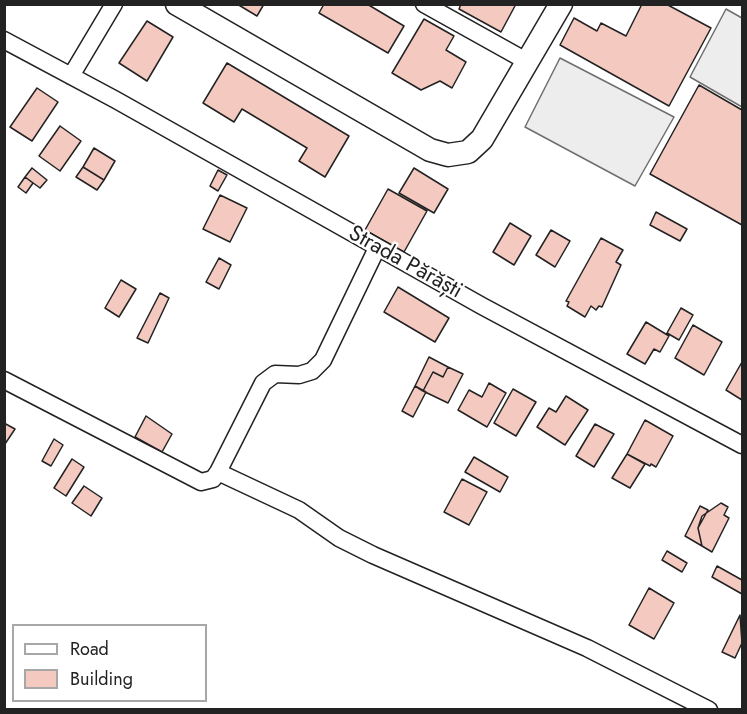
<!DOCTYPE html>
<html>
<head>
<meta charset="utf-8">
<style>
  body { margin:0 }
  #map { position:relative; width:747px; height:714px; overflow:hidden; background:#fff; font-family:Jost,sans-serif }
  canvas { display:block }
  .frame { position:absolute; inset:0; border:6px solid #222; pointer-events:none }
  .legend { position:absolute; left:12px; top:624px; width:195px; height:78px; box-sizing:border-box; background:#fff; border:2px solid #a7a7a7; margin:0; padding:8px 10px; list-style:none; font-size:18px; color:#222 }
  .legend li { display:flex; align-items:center; gap:12px; height:30px }
  .legend b { width:30px; border:2px solid #a7a7a7 }
</style>
</head>
<body>
<div id="map">
<canvas width="747" height="714"></canvas>
<div class="frame"></div>
<ul class="legend">
<li><b style="height:8px;background:#fff"></b>Road</li>
<li><b style="height:16px;background:#f3c9c0"></b>Building</li>
</ul>
</div>
<script>
const context = document.querySelector('canvas').getContext('2d');
context.lineJoin = 'round';
function fill(path, color) {
  context.fillStyle = color;
  context.fill(path, 'evenodd');
}
function toPath(rows) {
  const path = new Path2D();
  for (const r of rows) {
    path.moveTo(r[0], r[1]);
    for (let i = 2; i < r.length; i += 2) path.lineTo(r[i], r[i + 1]);
  }
  return path;
}
function strokePath(path, color, width, dash) {
  context.strokeStyle = color;
  context.lineWidth = width;
  context.lineCap = dash ? 'butt' : 'round';
  context.setLineDash(dash || []);
  context.stroke(path);
}
function drawText(font, color, halo, rows, align = 'center') {
  context.font = font + ' Jost,sans-serif';
  context.lineWidth = 4.5;
  context.setLineDash([]);
  context.textBaseline = 'middle';
  context.strokeStyle = halo;
  context.fillStyle = color;
  for (const [text, x, y, turn = 0] of rows) {
    context.save();
    context.translate(x, y);
    context.rotate((+turn || 0) * Math.PI / 180);
    context.textAlign = isNaN(turn) ? turn : align;
    if (halo) context.strokeText(text, 0, 0);
    context.fillText(text, 0, 0);
    context.restore();
  }
}
const parking = toPath([
  [726,9,742,18,742,107,690,77,726,9],
  [560,58,674,117,635,186,525,127,560,58]
]);
fill(parking, '#ededed');
strokePath(parking, '#6f6f6f', 1.5);
const building = toPath([
  [237,4,264,4,257,16,237,4],
  [324,4,367,4,404,26,388,53,319,13,324,4],
  [461,4,516,4,501,32,459,9,461,4],
  [642,4,666,4,711,28,669,106,560,45,574,18,597,31,601,23,626,36,642,4],
  [424,19,454,36,446,50,466,62,452,88,440,81,421,90,392,73,424,19],
  [147,21,173,37,147,81,119,63,147,21],
  [227,63,349,136,325,177,299,161,307,148,242,109,234,122,203,103,227,63],
  [699,85,742,110,742,225,650,174,699,85],
  [37,88,58,102,32,141,10,127,37,88],
  [60,126,81,141,60,171,39,156,60,126],
  [94,148,115,161,104,180,83,167,94,148],
  [83,167,104,180,97,190,76,177,83,167],
  [32,168,47,180,40,188,25,177,32,168],
  [414,168,448,189,434,213,399,193,414,168],
  [218,170,227,175,218,191,210,186,218,170],
  [25,177,33,183,26,193,18,187,25,177],
  [388,189,427,211,404,252,365,230,388,189],
  [220,195,247,208,230,242,203,229,220,195],
  [656,212,687,229,680,241,650,225,656,212],
  [510,223,531,236,514,265,493,252,510,223],
  [551,230,570,241,555,267,536,255,551,230],
  [601,238,623,250,616,262,621,265,602,307,599,306,596,310,591,306,585,317,567,306,569,302,566,301,601,238],
  [219,258,231,265,219,289,206,282,219,258],
  [121,280,136,289,119,317,105,308,121,280],
  [398,287,449,318,435,342,384,312,398,287],
  [160,293,169,298,148,343,137,338,160,293],
  [681,308,693,315,679,340,667,333,681,308],
  [646,322,669,336,660,352,654,349,645,364,627,354,646,322],
  [693,325,722,342,704,375,675,358,693,325],
  [429,357,448,367,443,377,433,372,423,391,415,386,429,357],
  [742,362,742,400,726,390,742,362],
  [448,367,463,374,448,403,423,391,433,372,443,377,448,367],
  [489,383,506,393,487,427,458,410,469,390,482,397,489,383],
  [415,386,426,392,413,417,402,411,415,386],
  [513,389,536,402,516,436,494,423,513,389],
  [566,396,588,410,565,445,537,427,549,408,556,412,566,396],
  [146,416,172,434,162,452,135,437,146,416],
  [645,420,673,436,656,467,651,464,650,466,627,454,645,420],
  [4,423,15,429,5,444,4,444,4,423],
  [595,424,614,434,594,467,576,456,595,424],
  [54,439,63,445,51,466,42,461,54,439],
  [627,454,645,464,630,488,612,478,627,454],
  [474,457,508,477,500,492,465,472,474,457],
  [72,459,84,467,66,496,54,488,72,459],
  [462,479,487,492,469,525,444,512,462,479],
  [84,486,102,498,91,516,72,503,84,486],
  [721,503,728,507,724,515,729,518,712,552,702,546,698,528,702,516,721,503],
  [700,506,708,510,698,528,702,546,685,536,700,506],
  [667,551,687,563,682,572,662,560,667,551],
  [717,566,742,580,742,594,712,577,717,566],
  [649,588,674,603,654,639,629,625,649,588],
  [740,615,742,643,735,658,722,652,740,615]
]);
fill(building, '#f3c9c0');
strokePath(building, '#222', 1.5);
const street = toPath([
  [424,4,528,62],
  [4,40,116,100,482,306,742,445],
  [71,76,114,4],
  [4,380,201,482,213,479,218,472,299,510,339,538,373,555,587,648,709,710],
  [218,472,263,383,275,374,299,375,312,371,323,360,377,248]
]);
const secondary = toPath([
  [177,4,430,150,448,155,468,152,482,139,561,4]
]);
strokePath(street, '#222', 19);
strokePath(secondary, '#222', 25);
strokePath(street, '#fff', 16);
strokePath(secondary, '#fff', 22);
drawText('22px', '#222', '#fff', [
  ["Strada Părăști",405,263,29]
]);
</script>
</body>
</html>
